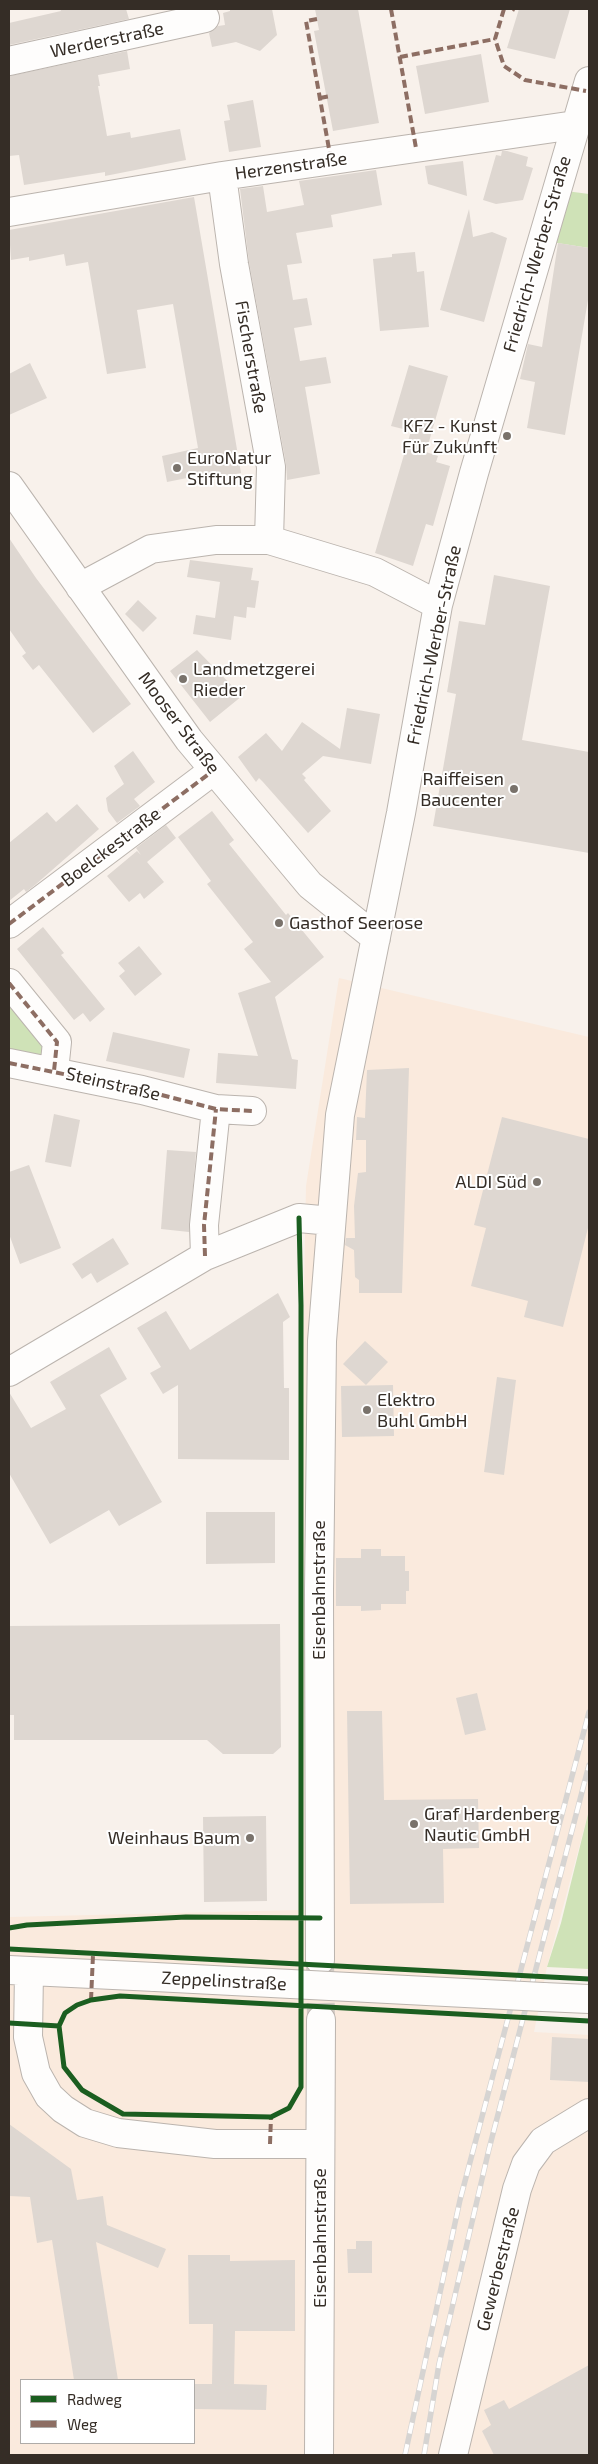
<!DOCTYPE html>
<html>
<head>
<meta charset="utf-8">
<style>
  body { margin:0 }
  #map { position:relative; width:598px; height:2464px; overflow:hidden; background:#f8f1eb; font-family:"Exo 2",sans-serif }
  canvas { display:block }
  .frame { position:absolute; inset:0; border:10px solid #352d26; pointer-events:none }
  .legend { position:absolute; left:20px; top:2379px; width:175px; height:65px; box-sizing:border-box; background:#fff; border:1px solid #aeaba8; margin:0; padding:6px 9px; list-style:none; font-size:15px; color:#352d26 }
  .legend li { display:flex; align-items:center; gap:10px; height:25px }
  .legend b { width:25px; border:1px solid #aeaba8 }
</style>
</head>
<body>
<div id="map">
<canvas width="598" height="2464"></canvas>
<div class="frame"></div>
<ul class="legend">
<li><b style="height:6px;background:#1b5e20"></b>Radweg</li>
<li><b style="height:6px;background:#8d6e63"></b>Weg</li>
</ul>
</div>
<script>
const context = document.querySelector('canvas').getContext('2d');
context.lineJoin = 'round';
function fill(path, color) {
  context.fillStyle = color;
  context.fill(path, 'evenodd');
}
function toPath(rows) {
  const path = new Path2D();
  for (const r of rows) {
    path.moveTo(r[0], r[1]);
    for (let i = 2; i < r.length; i += 2) path.lineTo(r[i], r[i + 1]);
  }
  return path;
}
function strokePath(path, color, width, dash) {
  context.strokeStyle = color;
  context.lineWidth = width;
  context.lineCap = dash ? 'butt' : 'round';
  context.setLineDash(dash || []);
  context.stroke(path);
}
function drawText(font, color, halo, rows, align = 'center') {
  context.font = font + ' "Exo 2",sans-serif';
  context.lineWidth = 4;
  context.setLineDash([]);
  context.textBaseline = 'middle';
  context.strokeStyle = halo;
  context.fillStyle = color;
  for (const [text, x, y, turn = 0] of rows) {
    context.save();
    context.translate(x, y);
    context.rotate((+turn || 0) * Math.PI / 180);
    context.textAlign = isNaN(turn) ? turn : align;
    if (halo) context.strokeText(text, 0, 0);
    context.fillText(text, 0, 0);
    context.restore();
  }
}
fill(toPath([
  [339,978,589,1037,589,1810,547,1967,534,2032,589,2035,589,2455,9,2455,9,1917,299,1910,300,1483,306,1186],
  [21,2380,194,2380,194,2443,21,2443]
]), '#faeadd');
fill(toPath([
  [566,191,589,194,589,248,551,242],
  [9,1000,41,1044,43,1050,41,1059,9,1059],
  [589,1810,589,1969,547,1967,561,1923]
]), '#cfe2b7');
fill(toPath([
  [60,9,126,9,129,19,9,45,9,23,61,11],
  [230,9,272,9,277,35,260,51,236,42,212,47,209,33,218,26,225,25,223,13,230,11],
  [315,9,358,9,379,123,333,131,314,31,319,30],
  [519,9,570,9,555,59,507,48],
  [127,51,130,69,98,75,100,86,98,86,107,136,130,132,131,138,180,129,186,160,105,176,105,172,24,185,19,155,9,156,9,76],
  [481,54,489,102,425,114,416,66],
  [253,100,261,147,229,152,224,121,230,120,227,105],
  [502,151,507,151,528,157,526,166,533,168,523,200,496,204,483,200,496,155,501,156],
  [463,161,467,196,428,184,425,166],
  [376,170,382,205,331,215,333,227,296,233,302,263,287,265,293,300,307,298,312,325,294,328,300,361,326,357,331,383,305,387,320,474,287,480,286,464,249,262,240,189,263,186,267,212,304,205,299,181],
  [194,197,241,473,203,480,202,475,167,482,162,456,198,448,173,304,137,310,146,368,107,374,88,262,66,266,64,254,29,261,29,257,11,260,9,230],
  [469,209,473,237,492,232,507,238,484,322,440,310],
  [558,243,589,248,589,294,565,435,527,428,535,382,520,379,528,344,542,347],
  [415,252,417,272,424,271,429,327,380,331,373,259,392,257,392,254],
  [30,363,47,398,9,415,9,374],
  [409,365,448,376,426,452,438,456,436,462,450,466,433,526,426,524,413,566,375,553,411,431,391,426],
  [9,538,36,578,131,704,93,733,39,665,33,670,22,656,26,653,9,629],
  [190,560,253,568,251,580,259,581,255,608,247,607,246,618,234,616,231,640,193,634,196,615,215,618,220,582,187,577],
  [494,575,550,586,522,740,589,752,589,853,433,826,456,694,447,692,459,621,485,625],
  [138,600,157,618,143,632,125,614],
  [197,650,242,696,210,722,170,671],
  [347,708,380,714,371,764,323,756,302,774,306,778,304,780,331,811,308,833,263,782,259,778,256,782,238,757,266,733,282,751,302,722,340,749],
  [133,751,155,782,134,799,140,806,117,823,108,811,106,798,124,784,114,766],
  [77,804,99,829,35,885,26,892,24,889,9,901,9,843,47,812,56,822],
  [212,811,234,840,229,844,286,915,288,913,324,957,275,997,292,1059,298,1060,296,1089,216,1083,218,1053,258,1056,238,993,271,982,244,949,253,942,207,884,211,881,178,837],
  [166,825,176,838,147,862,164,882,144,899,140,893,129,902,107,876,137,851,141,855,136,848],
  [43,927,64,953,61,955,105,1009,90,1022,83,1013,74,1020,17,949],
  [139,946,162,974,135,996,119,976,125,971,118,963],
  [113,1032,190,1049,184,1078,106,1061],
  [409,1068,402,1293,359,1293,359,1280,355,1277,354,1250,345,1245,346,1238,355,1238,354,1206,358,1173,366,1172,366,1140,356,1140,357,1117,365,1118,367,1070],
  [54,1114,80,1120,71,1167,45,1162],
  [502,1117,589,1139,589,1224,563,1327,524,1317,528,1301,471,1286,486,1228,474,1225],
  [167,1150,196,1152,189,1232,161,1229],
  [29,1165,61,1248,20,1264,9,1234,9,1172],
  [113,1238,129,1264,97,1283,91,1273,82,1279,72,1264],
  [278,1293,290,1317,283,1322,284,1388,289,1388,289,1460,178,1459,178,1385,163,1394,150,1373,161,1367,137,1328,166,1311,190,1350],
  [365,1341,388,1362,366,1385,343,1364],
  [109,1347,127,1379,100,1395,162,1502,119,1526,109,1510,50,1544,9,1473,9,1392,31,1428,66,1409,50,1382],
  [497,1377,516,1380,504,1475,484,1472],
  [393,1385,394,1436,342,1437,341,1386],
  [206,1512,275,1512,275,1563,206,1564],
  [361,1549,381,1549,381,1556,405,1556,405,1571,409,1571,409,1591,406,1591,406,1604,381,1604,381,1610,361,1611,361,1606,336,1606,336,1558,361,1558],
  [280,1624,281,1747,273,1754,223,1754,207,1740,14,1740,14,1715,9,1715,9,1626],
  [477,1693,486,1730,465,1735,456,1698],
  [347,1711,382,1711,384,1800,478,1799,479,1848,443,1849,444,1903,350,1904],
  [266,1816,267,1901,204,1902,203,1817],
  [552,2037,589,2039,589,2082,550,2080],
  [9,2124,71,2169,77,2200,103,2196,107,2225,166,2249,158,2268,96,2242,118,2380,74,2380,52,2240,37,2243,30,2197,9,2196],
  [356,2241,372,2241,372,2273,348,2273,347,2249,356,2249],
  [188,2255,230,2255,230,2261,295,2260,295,2331,235,2331,234,2384,267,2385,266,2410,194,2409,194,2384,212,2384,213,2324,189,2324],
  [589,2365,589,2455,494,2455,482,2431,491,2425,484,2410,504,2400,509,2409]
]), '#ded7d1');
strokePath(toPath([
  [320,1961,321,2020]
]), '#d1cac4', 28, [28, 14]);
const minor = toPath([
  [9,61,205,18],
  [222,176,234,264,271,467,269,540],
  [9,212,222,176,575,125],
  [9,486,189,740,310,885,376,938],
  [80,587,151,549,216,540,269,540,375,572,438,605],
  [9,924,214,770],
  [9,983,57,1042,54,1071],
  [9,1063,142,1090,216,1109,252,1111],
  [205,1256,204,1225,216,1109],
  [9,1372,205,1256,299,1218,331,1221],
  [320,1960,319,1590,322,1341,340,1115,401,813,438,605,474,473,589,81],
  [319,2455,321,2020],
  [453,2455,517,2189,526,2164,543,2141,589,2113]
]);
const major = toPath([
  [9,1970,155,1977],
  [29,1971,28,2037,36,2073,49,2096,63,2109,85,2123,118,2133,215,2144,320,2144],
  [543,1997,589,1999]
]);
strokePath(minor, '#bbb4ae', 30);
strokePath(major, '#bbb4ae', 30);
strokePath(minor, '#fefdfc', 28);
strokePath(major, '#fefdfc', 28);
const rail = toPath([
  [405,2455,460,2200,589,1712],
  [424,2455,439,2364,489,2149,589,1765]
]);
strokePath(rail, '#d6d4d2', 5.5);
strokePath(rail, '#fff', 4, [11]);
const majorBridge = toPath([
  [155,1977,543,1997]
]);
strokePath(majorBridge, '#bbb4ae', 30, []);
strokePath(majorBridge, '#fefdfc', 28);
strokePath(toPath([
  [391,9,416,148],
  [504,9,495,39,504,66,525,80,586,91],
  [513,9,515,10],
  [317,19,306,21,331,160],
  [400,57,495,39],
  [320,98,331,96],
  [9,924,214,770],
  [9,983,57,1042,54,1071],
  [9,1063,142,1090,216,1109,252,1111],
  [205,1256,204,1225,216,1109],
  [91,2000,93,1955],
  [270,2144,271,2117]
]), '#8d6e63', 4, [8, 4]);
strokePath(toPath([
  [9,1928,27,1925,186,1917,320,1918],
  [9,1949,589,1979],
  [9,2023,59,2026,65,2013,77,2005,91,2000,120,1996,589,2021],
  [59,2026,64,2067,82,2090,123,2114,271,2117,289,2108,301,2087,301,1305,299,1218]
]), '#1b5e20', 5);
for (const [x, y, r, color] of [
  [507,436,5,"#79726b"],
  [177,468,5,"#79726b"],
  [183,679,5,"#79726b"],
  [514,789,5,"#79726b"],
  [279,923,5,"#79726b"],
  [537,1182,5,"#79726b"],
  [367,1410,5,"#79726b"],
  [414,1824,5,"#79726b"],
  [250,1838,5,"#79726b"]
]) {
  const dot = new Path2D();
  dot.arc(x, y, r, 0, 2 * Math.PI);
  context.fillStyle = color;
  context.fill(dot);
  strokePath(dot, '#fff', 2);
}
drawText('18px', '#352d26', '#fff', [
  ["Werderstraße",107,40,-12],
  ["Herzenstraße",291,166,-8],
  ["Friedrich-Werber-Straße",537,254,-74],
  ["Fischerstraße",251,357,80],
  ["Friedrich-Werber-Straße",434,645,-78],
  ["Mooser Straße",179,723,53],
  ["Boelckestraße",111,847,-37],
  ["Steinstraße",113,1084,13],
  ["Eisenbahnstraße",319,1590,-90],
  ["Zeppelinstraße",224,1981,3],
  ["Eisenbahnstraße",320,2238,-90],
  ["Gewerbestraße",498,2269,-76]
]);
drawText('18px', '#352d26', '#fff', [
  ["KFZ - Kunst",497,426,"right"],
  ["Für Zukunft",497,447,"right"],
  ["EuroNatur",187,458],
  ["Stiftung",187,479],
  ["Landmetzgerei",193,669],
  ["Rieder",193,690],
  ["Raiffeisen",504,779,"right"],
  ["Baucenter",504,800,"right"],
  ["Gasthof Seerose",289,923],
  ["ALDI Süd",527,1182,"right"],
  ["Elektro",377,1400],
  ["Buhl GmbH",377,1421],
  ["Graf Hardenberg",424,1814],
  ["Nautic GmbH",424,1835],
  ["Weinhaus Baum",240,1838,"right"]
], 'left');
</script>
</body>
</html>
